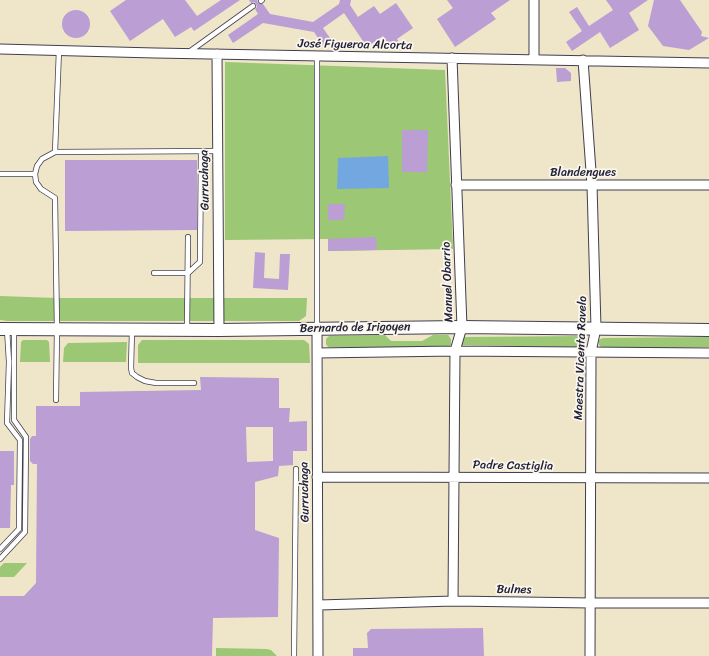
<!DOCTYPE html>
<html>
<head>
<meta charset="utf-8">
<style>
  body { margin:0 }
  canvas { display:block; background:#efe5c8 }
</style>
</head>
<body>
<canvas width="709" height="656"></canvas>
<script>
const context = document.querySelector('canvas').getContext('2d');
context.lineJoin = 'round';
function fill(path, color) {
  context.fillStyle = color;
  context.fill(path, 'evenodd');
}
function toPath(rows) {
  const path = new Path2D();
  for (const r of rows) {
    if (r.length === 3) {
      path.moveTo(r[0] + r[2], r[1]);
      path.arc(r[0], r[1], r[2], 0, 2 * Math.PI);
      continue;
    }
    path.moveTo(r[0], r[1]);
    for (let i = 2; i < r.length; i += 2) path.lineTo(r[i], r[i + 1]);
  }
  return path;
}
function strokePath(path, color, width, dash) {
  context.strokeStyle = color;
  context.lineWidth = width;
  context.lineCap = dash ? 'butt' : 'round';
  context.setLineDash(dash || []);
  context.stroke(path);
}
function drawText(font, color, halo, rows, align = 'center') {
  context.font = font + ' Sriracha,sans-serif';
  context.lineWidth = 3.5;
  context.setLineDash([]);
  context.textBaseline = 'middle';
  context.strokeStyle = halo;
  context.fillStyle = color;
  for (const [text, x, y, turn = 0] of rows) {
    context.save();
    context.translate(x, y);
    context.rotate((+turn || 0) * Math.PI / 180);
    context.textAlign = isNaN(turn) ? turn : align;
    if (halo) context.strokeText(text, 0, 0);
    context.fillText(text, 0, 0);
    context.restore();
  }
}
fill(toPath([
  [225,62,445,70,453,249,328,251,328,239,225,240],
  [0,296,56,298,307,298,306,316,299,321,7,321,0,320],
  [385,335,391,341,422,341,433,335,448,335,451,339,451,345,446,348,328,347,326,344,326,339,329,336],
  [582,336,584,338,585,342,582,347,462,345,462,340,465,337],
  [709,337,709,347,603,349,599,345,598,340,603,338],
  [23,340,47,340,49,342,50,362,20,362,21,342],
  [142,340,304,340,309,344,310,363,138,363,138,345],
  [127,342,126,362,63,362,64,348,68,343],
  [4,563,27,563,14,577,0,577,0,567],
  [216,648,267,649,271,650,277,656,216,656]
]), '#9cc774');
fill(toPath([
  [388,156,389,188,337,189,338,158]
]), '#73a7df');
fill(toPath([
  [126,0,185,0,197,16,221,0,240,0,194,31,191,27,175,37,163,19,130,41,110,11],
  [249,0,257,0,258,3,263,4,270,14,313,22,339,4,340,0,351,0,350,5,358,17,374,6,380,14,396,3,413,28,397,39,399,42,391,48,383,36,367,47,344,13,323,28,332,41,324,47,314,32,263,23,233,43,228,35,258,14,255,9,257,7,256,4,254,2,251,3],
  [447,0,510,0,491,13,496,19,455,47,437,19,453,8],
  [606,0,648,0,629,13,639,30,610,48,600,32,572,51,566,42,582,31,569,12,577,7,589,26,613,10],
  [654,0,680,0,702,32,701,36,709,38,689,50,663,46,648,26],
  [76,24,14],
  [556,68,565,68,571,73,571,81,557,82],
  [402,130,428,130,427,172,402,172],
  [65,160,197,160,197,230,65,231],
  [328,204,345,204,344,220,328,220],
  [376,237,377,250,328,251,328,239],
  [255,252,265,253,264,278,279,279,280,254,290,254,288,290,253,288],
  [200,377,279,378,279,408,290,408,289,422,307,421,307,451,293,451,293,465,279,466,278,476,255,482,255,530,279,538,278,617,213,618,212,656,0,656,0,596,24,596,36,583,37,464,33,464,30,461,30,439,32,436,36,436,36,406,80,406,80,392,201,390],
  [246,427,273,427,273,461,247,462],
  [0,451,14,451,14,485,11,485,10,528,0,528],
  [483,628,484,656,353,656,353,648,368,648,367,633,371,629]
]), '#ba9ed4');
const lane = toPath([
  [261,1,262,0],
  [189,52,253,6],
  [317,56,317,328],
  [55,152,217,151],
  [0,174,35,174,36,182,41,189,55,198,57,329,56,400],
  [35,174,37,166,42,159,55,152,59,50],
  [154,273,188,273,200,262,201,151],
  [187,328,188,237],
  [132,330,131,368,132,373,137,377,145,381,156,383,194,383],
  [0,549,19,529,20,440,7,423,9,362,7,329],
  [0,559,25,532,26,437,14,420,14,331],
  [294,656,296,469]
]);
const street = toPath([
  [0,49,155,53,709,63],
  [217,54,219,330],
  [452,58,462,327,455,351,453,601],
  [534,60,534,0],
  [583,60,592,185,596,328,591,352,590,656],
  [456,185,709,185],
  [317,329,318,656],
  [317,353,455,351,709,353],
  [317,477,709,478],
  [319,605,453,601,591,603,709,603]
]);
const secondary = toPath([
  [0,329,219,330,462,327,709,330]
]);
strokePath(lane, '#413f50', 6);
strokePath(street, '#413f50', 11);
strokePath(secondary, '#413f50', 14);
strokePath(lane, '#fff', 4.5);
strokePath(street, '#fff', 9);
strokePath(secondary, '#fff', 12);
drawText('12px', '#22223b', '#fbf7ec', [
  ["José Figueroa Alcorta",355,45,1],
  ["Blandengues",583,173],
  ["Gurruchaga",205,180,-91],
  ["Manuel Obarrio",448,282,-92],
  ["Bernardo de Irigoyen",355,328,-1],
  ["Maestra Vicenta Ravelo",581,358,-88],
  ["Padre Castiglia",513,466,1],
  ["Gurruchaga",305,492,-91],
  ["Bulnes",514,590,1]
]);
</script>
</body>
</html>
